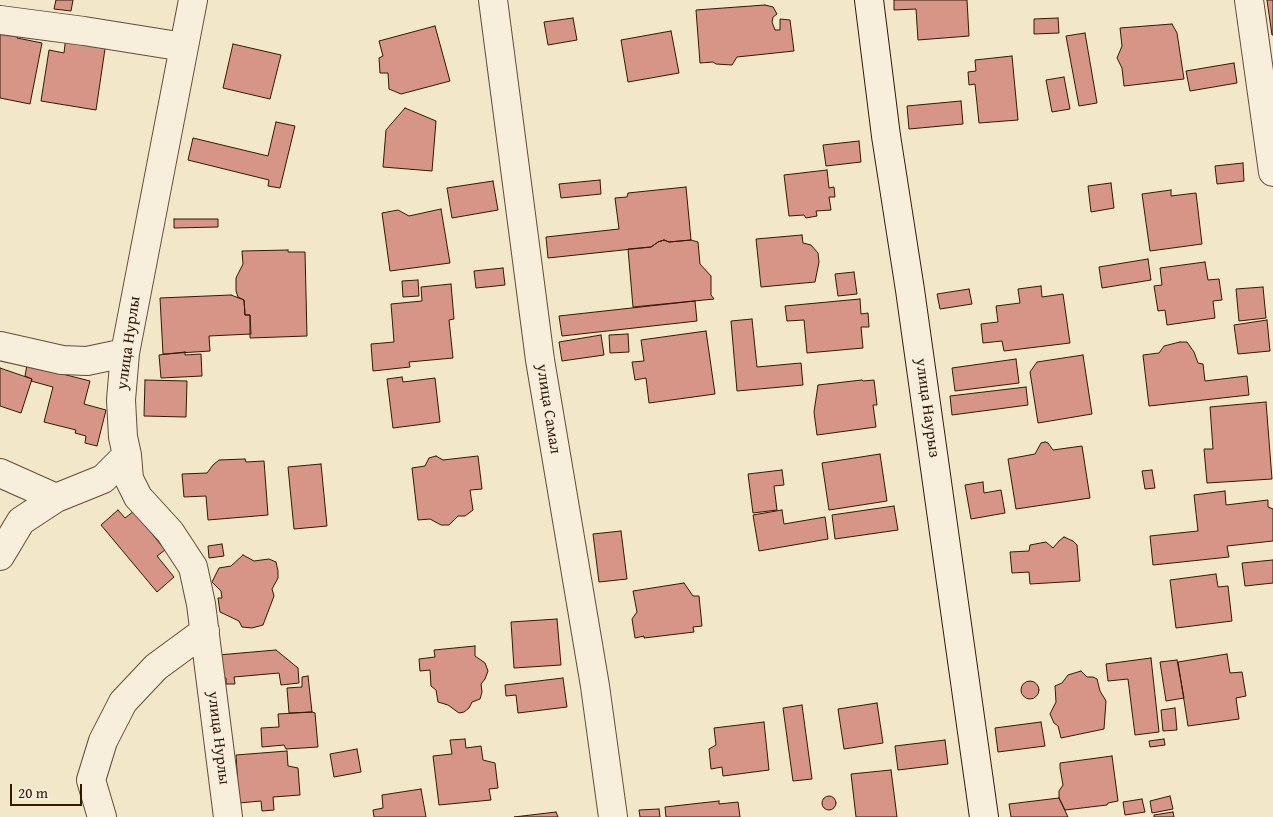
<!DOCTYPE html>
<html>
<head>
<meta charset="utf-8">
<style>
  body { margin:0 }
  #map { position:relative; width:1273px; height:817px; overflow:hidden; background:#f2e7c9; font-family:"Gentium Book Plus",serif }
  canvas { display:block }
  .scale { position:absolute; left:10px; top:784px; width:72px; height:22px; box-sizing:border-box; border:2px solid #331804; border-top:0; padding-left:6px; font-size:15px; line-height:18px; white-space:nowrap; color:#331804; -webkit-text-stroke:4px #f7efdc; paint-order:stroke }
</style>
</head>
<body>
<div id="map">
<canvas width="1273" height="817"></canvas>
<div class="scale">20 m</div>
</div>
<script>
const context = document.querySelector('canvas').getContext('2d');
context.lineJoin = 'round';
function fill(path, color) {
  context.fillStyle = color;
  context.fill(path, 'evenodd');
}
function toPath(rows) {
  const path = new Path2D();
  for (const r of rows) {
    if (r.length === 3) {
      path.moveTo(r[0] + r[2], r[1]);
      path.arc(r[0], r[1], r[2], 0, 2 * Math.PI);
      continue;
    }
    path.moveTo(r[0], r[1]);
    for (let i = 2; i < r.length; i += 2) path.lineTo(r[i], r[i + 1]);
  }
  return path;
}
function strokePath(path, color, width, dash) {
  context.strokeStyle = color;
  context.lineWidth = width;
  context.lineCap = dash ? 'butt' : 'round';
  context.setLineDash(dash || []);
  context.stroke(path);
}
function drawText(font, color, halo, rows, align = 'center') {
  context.font = font + ' "Gentium Book Plus",serif';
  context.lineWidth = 4;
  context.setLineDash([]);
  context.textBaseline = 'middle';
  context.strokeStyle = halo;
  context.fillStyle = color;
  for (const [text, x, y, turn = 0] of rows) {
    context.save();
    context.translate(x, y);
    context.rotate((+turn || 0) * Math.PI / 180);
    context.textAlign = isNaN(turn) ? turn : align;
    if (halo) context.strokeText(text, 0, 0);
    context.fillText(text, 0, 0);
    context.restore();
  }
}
const building = toPath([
  [56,0,73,0,71,11,54,9,56,0],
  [894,0,967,0,969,36,918,40,916,9,894,10,894,0],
  [1267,0,1273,0,1273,35,1272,35,1267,0],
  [765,5,773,7,777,14,773,17,772,22,775,30,780,30,780,19,790,20,794,51,737,57,732,65,716,64,713,62,700,63,696,10,765,5],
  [573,18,577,40,548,45,544,22,573,18],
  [1058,18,1059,33,1034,34,1034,19,1058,18],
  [1172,24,1177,33,1184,79,1124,86,1122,68,1117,58,1122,46,1120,28,1172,24],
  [435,26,450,81,401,94,389,89,388,73,380,73,379,58,383,56,379,41,435,26],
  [0,27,19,31,17,38,42,43,30,104,0,98,0,27],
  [671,31,679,73,628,82,621,40,671,31],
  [1085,33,1097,103,1079,106,1066,36,1085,33],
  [66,36,106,42,96,110,41,101,49,50,64,53,66,36],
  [233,44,281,55,270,99,223,88,233,44],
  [1012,56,1018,120,979,123,975,84,969,85,968,72,976,71,975,60,1012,56],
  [1234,63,1237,83,1190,91,1186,71,1234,63],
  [1064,77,1070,109,1052,112,1046,80,1064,77],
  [961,101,963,124,909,129,907,106,961,101],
  [405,108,436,121,432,171,383,167,386,130,405,108],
  [276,122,295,126,280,188,268,186,269,180,188,160,193,138,268,156,276,122],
  [859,141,861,162,826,166,823,145,859,141],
  [1243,163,1244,181,1217,184,1215,166,1243,163],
  [827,170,829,188,834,187,835,197,829,197,831,210,816,211,817,216,806,218,804,215,789,216,784,175,827,170],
  [600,180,601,194,561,198,559,184,600,180],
  [493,181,498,210,452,218,447,188,493,181],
  [1111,183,1114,208,1091,212,1088,186,1111,183],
  [686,187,691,240,669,242,664,240,658,242,651,247,548,258,546,237,619,229,615,198,627,197,628,193,686,187],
  [1171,190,1171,196,1196,193,1202,244,1150,251,1142,194,1171,190],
  [441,209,450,263,390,271,382,213,398,210,409,216,441,209],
  [174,219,218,219,218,227,174,228,174,219],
  [802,235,803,243,811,245,818,253,819,262,815,282,761,287,756,239,802,235],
  [664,240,669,242,691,240,698,242,700,264,711,276,711,295,714,299,633,307,628,249,651,247,658,242,664,240],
  [288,250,288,252,305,252,307,336,250,338,250,315,245,315,244,300,238,297,236,291,236,278,243,264,242,251,288,250],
  [1148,259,1151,280,1102,288,1099,267,1148,259],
  [1205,262,1208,280,1219,279,1222,300,1213,301,1215,318,1167,325,1165,310,1158,311,1154,286,1162,285,1160,268,1205,262],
  [503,268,505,285,476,288,474,271,503,268],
  [854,272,857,294,838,296,835,274,854,272],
  [418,280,419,296,403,297,402,281,418,280],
  [451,284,454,319,449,320,453,358,409,362,410,367,373,371,371,344,394,342,391,304,422,301,421,287,451,284],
  [1041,286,1042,297,1063,294,1070,343,1004,351,1002,341,983,343,981,324,998,322,996,306,1020,303,1018,289,1041,286],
  [1263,287,1266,318,1239,321,1236,289,1263,287],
  [969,289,972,304,940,309,937,294,969,289],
  [231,295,244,300,245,315,250,315,251,334,209,336,210,351,163,354,160,298,231,295],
  [860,299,861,314,868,313,869,327,861,327,863,348,807,353,804,320,787,321,785,306,860,299],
  [695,301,697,321,562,336,559,316,695,301],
  [752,319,757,367,801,363,803,385,737,391,731,321,752,319],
  [1267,320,1270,351,1238,354,1234,325,1267,320],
  [706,331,715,394,649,403,646,378,635,380,632,362,644,361,641,340,706,331],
  [628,334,629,352,610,353,609,335,628,334],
  [601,335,604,355,562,361,559,342,601,335],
  [1180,342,1187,342,1194,352,1198,363,1203,364,1205,381,1247,376,1249,395,1149,406,1143,355,1159,353,1164,346,1180,342],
  [185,352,185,355,201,354,202,376,161,378,159,355,185,352],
  [1083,355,1092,414,1038,423,1030,372,1037,362,1083,355],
  [1016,359,1019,383,955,391,952,368,1016,359],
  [27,365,90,381,84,404,106,410,97,446,85,443,86,436,75,433,76,430,44,422,53,387,31,381,32,379,25,376,27,365],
  [0,368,32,379,21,413,0,406,0,368],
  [402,377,403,382,435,378,440,422,393,428,387,379,402,377],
  [145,380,187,381,186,417,144,416,145,380],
  [862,380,863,381,874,380,877,405,873,405,876,427,817,435,814,412,818,385,862,380],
  [1026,387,1028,405,952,415,950,396,1026,387],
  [1266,402,1272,479,1207,483,1204,449,1213,449,1210,407,1266,402],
  [1045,442,1048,443,1053,450,1082,446,1090,498,1016,509,1008,459,1035,454,1041,443,1045,442],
  [880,454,887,501,829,510,822,463,880,454],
  [436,456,443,460,478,456,482,489,470,490,473,510,465,516,458,516,449,525,441,525,430,519,418,520,412,468,425,466,429,458,436,456],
  [245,459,246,462,264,461,268,515,208,520,206,496,184,497,182,474,207,473,213,465,219,460,245,459],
  [321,464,327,526,294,529,288,467,321,464],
  [782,470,784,485,774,486,777,510,753,513,748,474,782,470],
  [1152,470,1155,488,1145,489,1142,471,1152,470],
  [983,482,984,493,1001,490,1005,513,971,519,965,485,983,482],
  [1225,491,1226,505,1268,500,1268,507,1273,509,1273,541,1227,546,1229,557,1153,565,1150,536,1198,531,1194,495,1225,491],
  [894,506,898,530,835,539,832,515,894,506],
  [118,510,125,518,134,511,165,550,157,556,174,577,157,592,101,525,118,510],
  [782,510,784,524,825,517,828,539,759,551,753,515,782,510],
  [621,531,627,579,599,582,593,534,621,531],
  [1064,537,1073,541,1077,545,1080,581,1030,584,1029,572,1012,573,1010,552,1029,551,1030,545,1046,542,1053,548,1059,541,1064,537],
  [222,544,224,556,209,558,208,546,222,544],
  [243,555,254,561,269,559,276,562,278,571,278,578,272,589,274,596,263,625,252,628,242,627,239,621,220,612,218,598,222,598,221,591,212,582,219,568,231,566,243,555],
  [1273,560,1273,583,1245,586,1242,563,1273,560],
  [1216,574,1218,587,1228,586,1232,621,1176,628,1170,580,1216,574],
  [684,583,693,596,699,596,702,626,693,627,694,632,644,638,644,636,635,638,632,619,637,612,633,591,684,583],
  [557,619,561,665,514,668,511,622,557,619],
  [475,646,475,656,485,663,488,671,485,679,481,684,482,692,480,699,472,702,469,708,464,712,459,713,448,705,438,702,436,690,431,686,430,670,420,671,419,659,435,657,434,650,475,646],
  [276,650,298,668,299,683,281,685,279,673,234,677,235,684,226,684,226,678,220,678,218,655,276,650],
  [1227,654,1230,673,1242,672,1246,696,1236,698,1239,719,1188,726,1178,662,1227,654],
  [1151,658,1159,732,1135,735,1128,679,1108,681,1106,664,1151,658],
  [1177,660,1184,698,1166,701,1160,662,1177,660],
  [1081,671,1087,677,1093,677,1097,679,1100,691,1106,701,1104,729,1061,738,1058,726,1054,723,1050,714,1056,702,1055,686,1062,683,1068,675,1081,671],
  [308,676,312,712,289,713,287,688,302,687,302,677,308,676],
  [563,678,567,707,518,713,516,695,506,696,505,685,563,678],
  [1030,690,9],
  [877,703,883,743,844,749,838,709,877,703],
  [802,705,812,779,793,781,783,708,802,705],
  [1175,708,1177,730,1163,731,1161,710,1175,708],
  [312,712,315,713,318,747,286,749,284,745,262,747,261,728,279,727,278,714,312,712],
  [764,722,769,770,723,776,722,767,711,769,709,749,716,745,714,728,764,722],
  [1041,722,1045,746,998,752,995,728,1041,722],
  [465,739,466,748,481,746,483,760,495,763,498,788,489,789,491,800,439,805,433,756,452,754,450,740,465,739],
  [1164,739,1165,745,1150,747,1149,741,1164,739],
  [945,740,948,764,898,770,895,746,945,740],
  [357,749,361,772,334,777,330,754,357,749],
  [287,751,288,766,298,768,300,795,273,797,274,810,262,811,261,801,239,803,236,755,287,751],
  [1112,756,1118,801,1108,803,1107,805,1065,810,1059,798,1059,791,1063,785,1060,768,1060,763,1112,756],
  [891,770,897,817,856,817,851,774,891,770],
  [421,789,426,817,374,817,373,810,383,808,382,795,421,789],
  [829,803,7],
  [1170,796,1173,809,1152,813,1150,801,1170,796],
  [1059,798,1068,817,1011,817,1009,804,1059,798],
  [1142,799,1145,812,1125,815,1123,802,1142,799],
  [719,801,719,804,738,802,740,817,666,817,665,807,719,801],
  [659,809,660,817,640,817,639,810,659,809],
  [556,812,558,817,514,817,556,812],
  [1173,812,1174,817,1154,817,1154,815,1173,812]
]);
fill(building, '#d69587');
strokePath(building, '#331804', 1);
const street = toPath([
  [193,0,125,353,121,400,123,437,127,455,129,479,138,497,170,532,193,567,201,604,228,817],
  [493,0,540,360,595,686,613,817],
  [1249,0,1273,172],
  [0,20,84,31,184,47],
  [0,346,62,360,87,361,125,353],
  [0,473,56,498],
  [0,556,21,521,56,498,103,479,127,455],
  [102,817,91,780,103,741,123,702,156,667,205,631]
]);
const secondary = toPath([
  [869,0,886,136,910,290,984,817]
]);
strokePath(street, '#634c35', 30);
strokePath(secondary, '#331804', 30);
strokePath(street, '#f7efdc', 28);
strokePath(secondary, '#f7efdc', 28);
drawText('16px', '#331804', '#f7efdc', [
  ["улица Нурлы",129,343,-82],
  ["улица Наурыз",927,408,82],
  ["улица Самал",548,409,81],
  ["улица Нурлы",218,738,83]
]);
</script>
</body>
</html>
